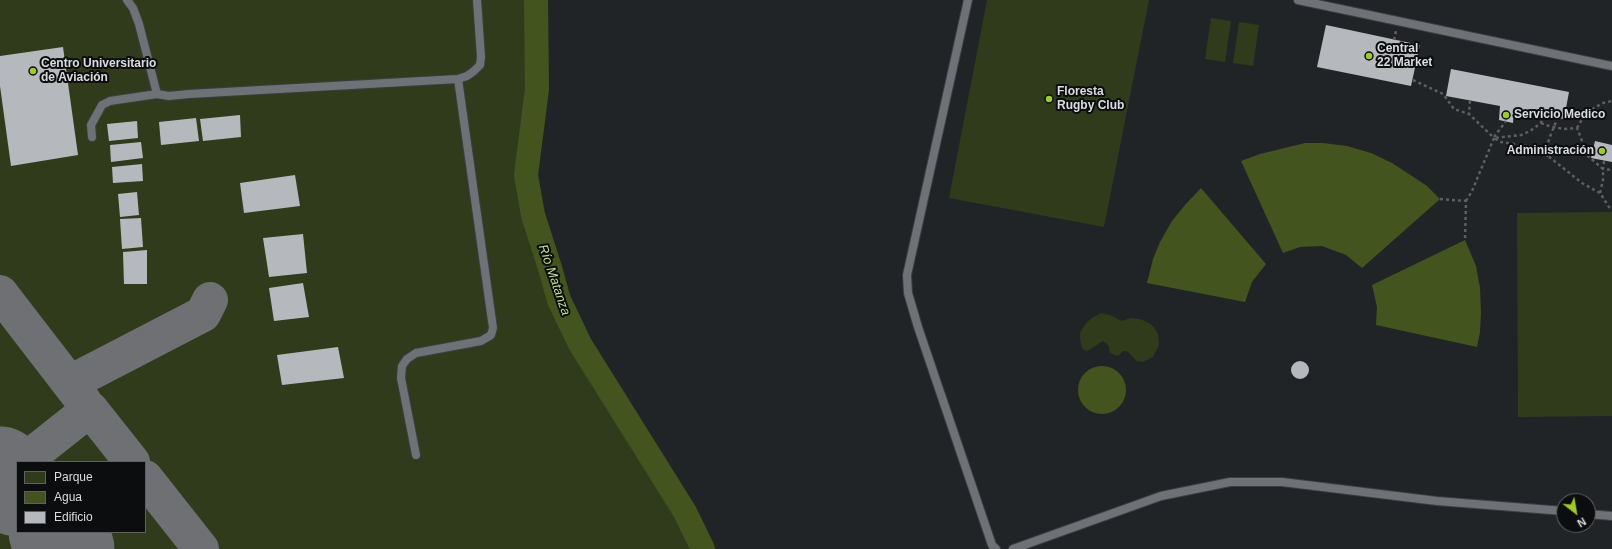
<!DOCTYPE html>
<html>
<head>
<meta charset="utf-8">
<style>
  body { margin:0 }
  #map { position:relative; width:1612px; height:549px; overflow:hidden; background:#202427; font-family:Helvetica,sans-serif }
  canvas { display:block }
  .legend { position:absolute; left:16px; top:461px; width:130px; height:72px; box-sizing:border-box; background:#0b0d0e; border:1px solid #5e6062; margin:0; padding:5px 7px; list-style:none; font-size:12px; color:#dadcdf }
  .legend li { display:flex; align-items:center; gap:8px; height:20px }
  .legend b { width:20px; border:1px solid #5e6062 }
  .north { position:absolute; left:1556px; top:493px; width:40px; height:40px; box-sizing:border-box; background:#0b0d0e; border:1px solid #5e6062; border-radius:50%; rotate:149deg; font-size:11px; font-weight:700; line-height:16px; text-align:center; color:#dadcdf }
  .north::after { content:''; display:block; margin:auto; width:14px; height:18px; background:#9eca2e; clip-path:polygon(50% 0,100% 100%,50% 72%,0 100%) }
</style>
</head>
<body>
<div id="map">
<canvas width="1612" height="549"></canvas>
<ul class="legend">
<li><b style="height:11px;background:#303b1c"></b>Parque</li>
<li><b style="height:11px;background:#43541f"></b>Agua</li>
<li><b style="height:11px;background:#b5b9be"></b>Edificio</li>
</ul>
<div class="north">N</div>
</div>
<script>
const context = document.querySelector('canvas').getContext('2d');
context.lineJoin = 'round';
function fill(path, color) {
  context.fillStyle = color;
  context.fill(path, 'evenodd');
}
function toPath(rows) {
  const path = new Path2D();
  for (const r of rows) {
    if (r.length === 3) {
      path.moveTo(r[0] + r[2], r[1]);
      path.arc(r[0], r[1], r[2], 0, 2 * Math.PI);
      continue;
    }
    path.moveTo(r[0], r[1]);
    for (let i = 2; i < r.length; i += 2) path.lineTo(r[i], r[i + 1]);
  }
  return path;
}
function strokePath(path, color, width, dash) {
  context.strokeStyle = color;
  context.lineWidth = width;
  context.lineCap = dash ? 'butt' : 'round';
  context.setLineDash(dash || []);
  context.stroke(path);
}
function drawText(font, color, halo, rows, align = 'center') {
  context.font = font + ' Helvetica,sans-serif';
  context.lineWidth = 4;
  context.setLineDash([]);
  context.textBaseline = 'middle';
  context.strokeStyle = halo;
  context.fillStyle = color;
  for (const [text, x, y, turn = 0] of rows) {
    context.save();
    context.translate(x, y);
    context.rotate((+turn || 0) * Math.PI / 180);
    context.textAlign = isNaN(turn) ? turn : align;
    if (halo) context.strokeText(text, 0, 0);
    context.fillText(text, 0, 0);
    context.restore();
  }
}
fill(toPath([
  [0,0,536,0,537,89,526,175,533,215,550,268,559,300,580,344,685,512,703,549,0,549],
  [17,462,145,462,145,532,17,532],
  [987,0,1149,0,1104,227,949,198],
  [1211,18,1231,21,1225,62,1205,59],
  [1239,22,1259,25,1253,66,1233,63],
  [1612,212,1612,416,1518,417,1517,213],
  [1101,313,1110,315,1122,321,1131,318,1140,319,1149,323,1154,327,1158,334,1159,345,1153,357,1143,362,1137,361,1127,351,1123,351,1118,356,1110,353,1109,347,1106,343,1103,341,1089,350,1086,351,1083,349,1081,346,1080,335,1081,331,1086,323,1092,318]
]), '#303b1c');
fill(toPath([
  [1305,143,1323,143,1347,146,1371,153,1392,163,1412,176,1427,186,1440,199,1362,268,1346,255,1322,246,1300,247,1283,253,1241,161,1260,154],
  [1201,188,1266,264,1252,282,1245,302,1147,283,1153,259,1160,242,1172,221,1185,205],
  [1465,240,1476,266,1480,288,1481,313,1480,332,1477,347,1376,325,1377,307,1372,285],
  [1102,390,24]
]), '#43541f');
strokePath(toPath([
  [536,0,537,89,526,175,533,215,550,268,559,300,580,344,685,512,703,549]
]), '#43541f', 24);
strokePath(toPath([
  [0,293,84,402],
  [70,383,203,314,210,300],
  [23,462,90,409,132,462],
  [145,478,201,549],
  [63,542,75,532]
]), '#6e7074', 36);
strokePath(toPath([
  [0,472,17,491],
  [54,532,69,549]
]), '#6e7074', 91);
fill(toPath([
  [1326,25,1420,45,1411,86,1317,67],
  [63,47,78,155,11,166,0,86,0,56],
  [1451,69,1569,92,1564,119,1514,109,1513,123,1499,120,1500,106,1446,96],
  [240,115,241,137,203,141,200,119],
  [196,118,199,141,161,145,159,122],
  [137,121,138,138,109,141,107,124],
  [1595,141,1612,145,1612,162,1591,158],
  [141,142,143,158,111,162,110,145],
  [142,164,143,181,113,183,112,167],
  [295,175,300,206,244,213,240,183],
  [137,192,139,215,120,217,118,194],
  [141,218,143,247,122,249,120,219],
  [303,234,307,273,269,277,263,238],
  [147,250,147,284,124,284,123,252],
  [303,283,309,317,274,321,269,288],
  [338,347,344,378,282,385,277,355],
  [1300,370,9]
]), '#b5b9be');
const service = toPath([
  [127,0,133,8,139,24,157,94,169,96,189,94,458,79,467,76,474,71,480,65,481,57,477,0],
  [968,0,907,275,908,293,918,327,992,545,996,549],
  [1298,0,1612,66],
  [92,137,91,125,102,105,110,101,157,94],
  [416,455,401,378,402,366,407,359,416,353,481,341,491,335,493,328,458,79],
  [1588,514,1612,516],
  [1013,549,1161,496,1230,482,1282,482,1437,501,1564,511]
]);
strokePath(service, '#3c3f42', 10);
strokePath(toPath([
  [1394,40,1396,31],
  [1413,80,1443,94,1454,109,1469,114],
  [1543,115,1541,123,1530,131,1521,135,1494,138,1501,142,1532,147,1548,156],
  [1558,117,1549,139,1547,148,1548,156,1582,183,1600,193,1609,207,1612,209],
  [1541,123,1549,126,1564,129,1577,128,1588,156,1603,169,1603,180,1600,193],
  [1577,128,1581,121,1592,109,1603,103,1612,101],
  [1494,137,1506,121],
  [1604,161,1603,169,1612,170],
  [1440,199,1466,201,1465,240],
  [1466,201,1472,191,1494,138,1469,114,1470,100]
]), '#5c5f62', 2.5, [3, 3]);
strokePath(service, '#6e7276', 8);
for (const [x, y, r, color] of [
  [1369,56,4,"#9eca2e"],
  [33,71,4,"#9eca2e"],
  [1049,99,4,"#9eca2e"],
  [1506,115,4,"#9eca2e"],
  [1602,151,4,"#9eca2e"]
]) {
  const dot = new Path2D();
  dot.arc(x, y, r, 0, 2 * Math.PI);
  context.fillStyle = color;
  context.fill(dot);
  strokePath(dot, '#0b0d0e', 1.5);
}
drawText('bold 12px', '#dadcdf', '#0b0d0e', [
  ["Central",1377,49],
  ["22 Market",1377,63],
  ["Centro Universitario",41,64],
  ["de Aviación",41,78],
  ["Floresta",1057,92],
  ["Rugby Club",1057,106],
  ["Servicio Medico",1514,115],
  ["Administración",1594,151,"right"]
], 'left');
drawText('italic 13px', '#c0dc8b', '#0b0d0e', [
  ["Río Matanza",554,280,71]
]);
</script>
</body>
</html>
